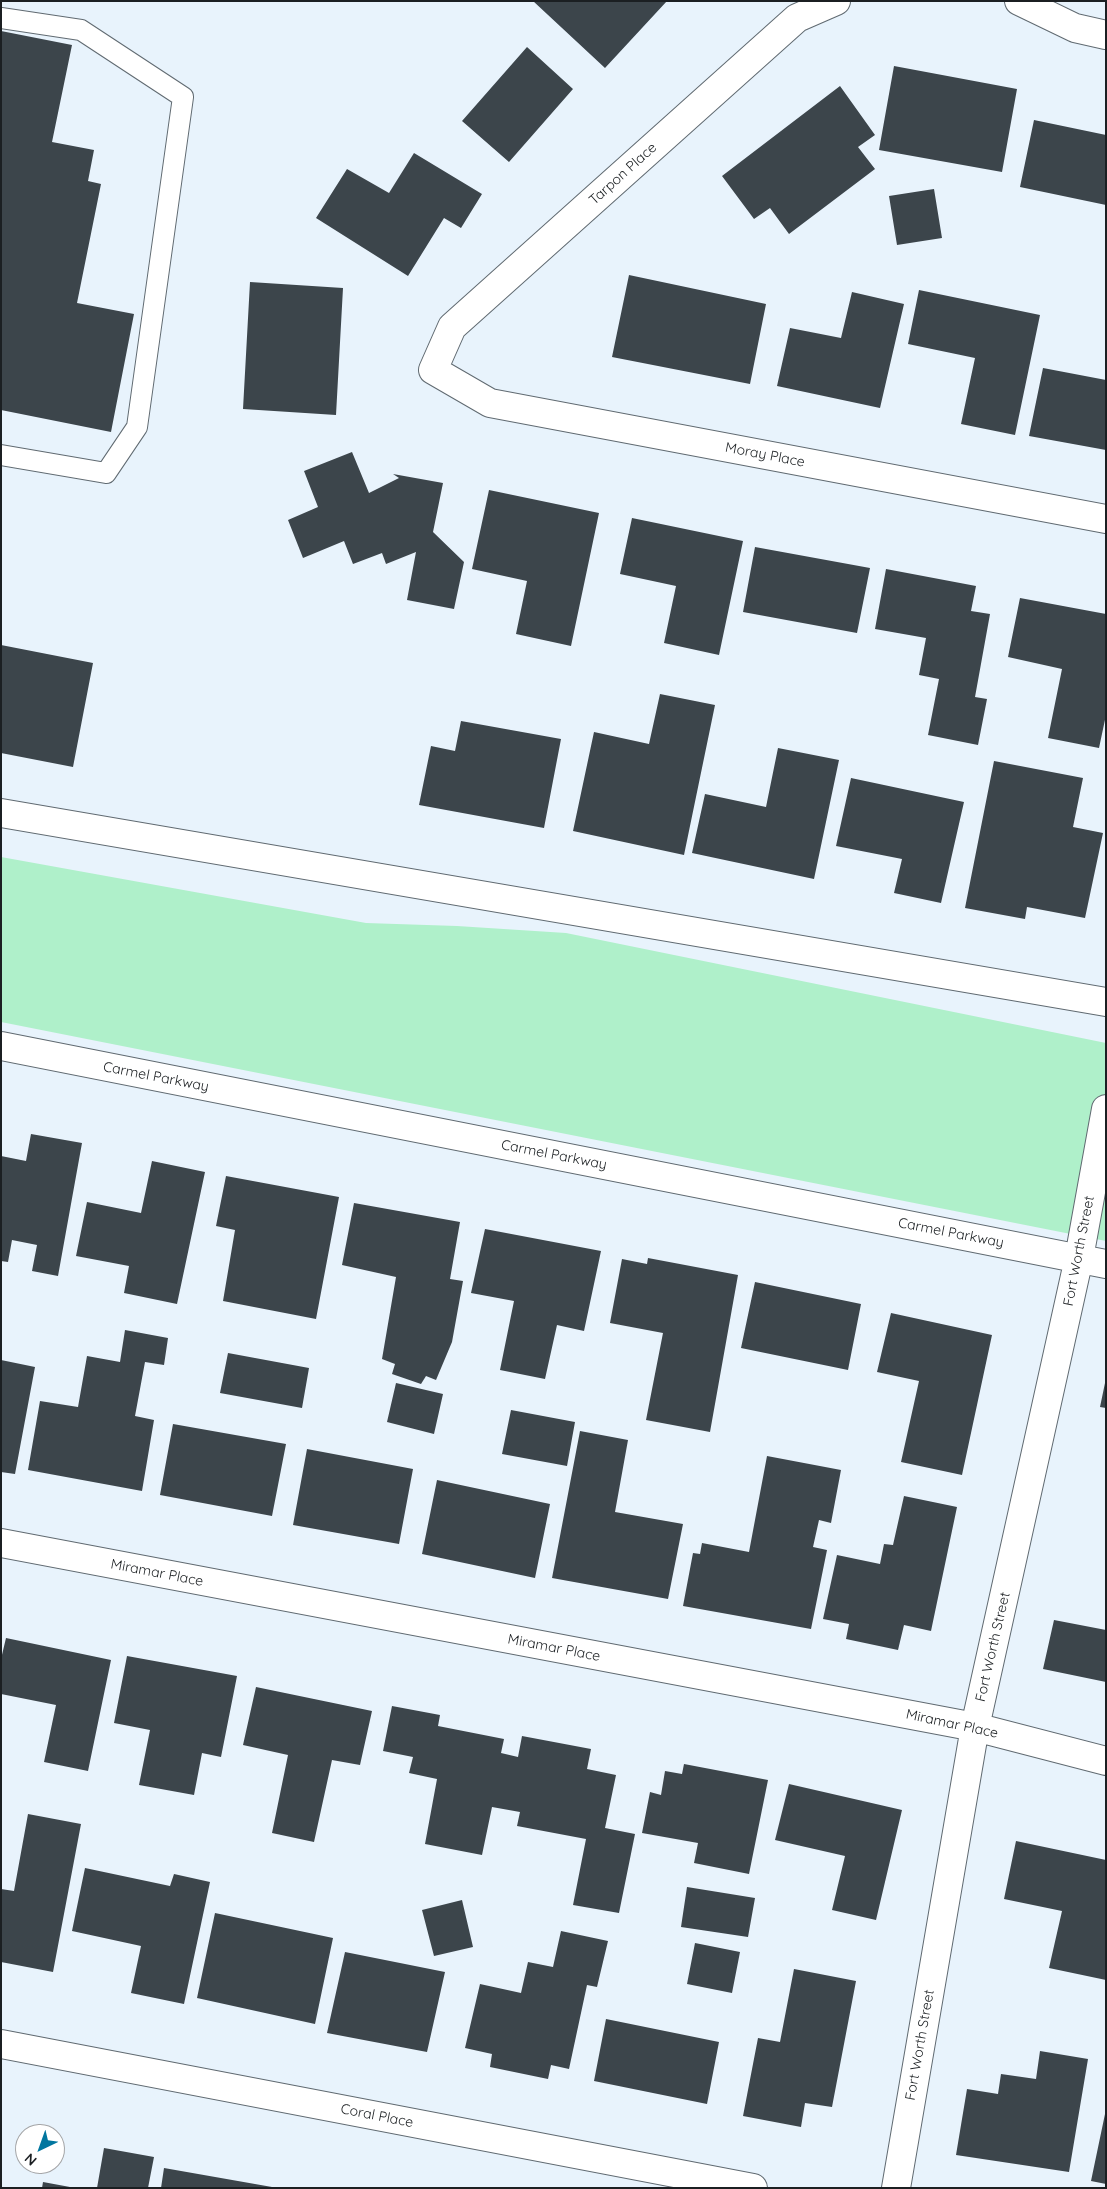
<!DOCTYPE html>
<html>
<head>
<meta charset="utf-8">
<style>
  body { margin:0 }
  #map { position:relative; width:1107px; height:2189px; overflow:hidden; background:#e8f3fc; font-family:Quicksand,sans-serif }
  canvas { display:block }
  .frame { position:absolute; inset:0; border:2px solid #1b1f22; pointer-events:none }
  .north { position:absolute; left:15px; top:2124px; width:50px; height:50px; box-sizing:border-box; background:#fff; border:1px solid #a4a5a7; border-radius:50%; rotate:222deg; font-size:14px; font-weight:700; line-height:20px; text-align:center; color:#1b1f22 }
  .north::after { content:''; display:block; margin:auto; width:18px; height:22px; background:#01769f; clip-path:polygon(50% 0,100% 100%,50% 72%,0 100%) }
</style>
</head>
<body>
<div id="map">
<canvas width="1107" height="2189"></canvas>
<div class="frame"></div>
<div class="north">N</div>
</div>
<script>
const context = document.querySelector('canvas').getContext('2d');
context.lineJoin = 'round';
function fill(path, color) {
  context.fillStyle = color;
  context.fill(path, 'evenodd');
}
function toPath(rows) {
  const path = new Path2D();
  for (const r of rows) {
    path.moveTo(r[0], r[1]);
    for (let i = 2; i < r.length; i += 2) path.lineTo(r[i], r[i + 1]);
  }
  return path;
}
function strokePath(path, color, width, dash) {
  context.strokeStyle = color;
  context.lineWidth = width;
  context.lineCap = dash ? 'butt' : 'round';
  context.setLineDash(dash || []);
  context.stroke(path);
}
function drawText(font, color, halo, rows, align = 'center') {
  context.font = font + ' Quicksand,sans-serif';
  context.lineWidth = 5;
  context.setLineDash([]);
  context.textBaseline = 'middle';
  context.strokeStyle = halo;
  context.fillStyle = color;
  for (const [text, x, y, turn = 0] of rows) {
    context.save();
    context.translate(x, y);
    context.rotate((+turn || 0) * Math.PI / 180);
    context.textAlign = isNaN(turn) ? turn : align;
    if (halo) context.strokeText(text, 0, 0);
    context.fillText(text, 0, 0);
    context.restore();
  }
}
fill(toPath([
  [1,857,366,923,457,926,566,933,1106,1043,1106,1241,1,1022]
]), '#aff0ca');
fill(toPath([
  [533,1,667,1,605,68],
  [1,31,72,45,52,142,94,150,88,181,101,184,77,303,134,314,111,432,1,410],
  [527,47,573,89,509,162,462,121],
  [894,66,1017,89,1002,172,879,150],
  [840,86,875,135,858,147,875,169,789,234,770,208,754,219,722,176],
  [1034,120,1106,135,1106,205,1020,187],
  [414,153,482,194,461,228,444,218,408,276,316,218,347,169,389,193],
  [934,189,942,238,897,245,889,196],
  [629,275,766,304,750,384,612,357],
  [250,282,343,288,336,415,243,409],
  [919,290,1040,315,1015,435,961,424,975,358,908,344],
  [852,292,904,304,880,408,777,386,790,328,841,338],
  [1043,368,1106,380,1106,450,1029,436],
  [352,452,369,493,399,478,393,474,443,483,433,532,464,562,454,609,407,600,416,552,386,564,382,553,353,564,344,541,303,558,288,520,318,507,304,471],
  [489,490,599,513,571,646,516,634,527,581,472,569],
  [632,518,743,541,719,655,664,643,676,586,620,574],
  [755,547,870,568,857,633,743,612],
  [886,569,976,586,971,611,990,614,975,697,987,699,978,745,928,735,939,679,919,675,926,638,875,629],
  [1020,598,1106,614,1106,715,1099,748,1048,738,1062,669,1008,657],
  [1,645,93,663,73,767,1,753],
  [660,694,715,705,684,855,573,831,594,732,649,744],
  [461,721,561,739,544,828,419,805,431,746,455,751],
  [778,748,839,760,814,879,692,853,705,794,766,807],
  [994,761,1083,778,1073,827,1103,833,1085,918,1027,907,1025,919,965,908],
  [851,778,964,802,941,903,894,893,902,859,836,846],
  [31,1134,82,1143,58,1276,32,1271,37,1245,12,1240,8,1262,1,1261,1,1156,26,1161],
  [152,1161,205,1172,177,1304,124,1293,129,1266,76,1256,87,1202,141,1213],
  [226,1176,339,1197,316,1319,223,1301,235,1230,216,1226],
  [354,1203,460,1222,450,1279,463,1281,452,1342,436,1380,426,1376,421,1384,392,1374,395,1364,382,1359,396,1277,342,1265],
  [485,1229,601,1251,584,1331,557,1325,545,1379,500,1370,514,1301,471,1293],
  [648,1258,738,1275,710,1432,646,1420,663,1333,610,1323,622,1259,647,1264],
  [755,1282,861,1304,848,1370,741,1348],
  [891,1313,992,1335,962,1475,901,1462,919,1381,877,1372],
  [125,1330,168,1338,164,1365,145,1362,135,1416,154,1420,142,1491,28,1470,40,1401,78,1407,87,1356,120,1362],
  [228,1353,309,1368,302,1408,220,1393],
  [1,1360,35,1367,15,1474,1,1472],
  [396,1383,443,1394,434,1434,387,1422],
  [1105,1383,1106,1383,1106,1408,1100,1407],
  [511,1410,575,1422,567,1466,502,1454],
  [173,1424,286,1444,272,1516,160,1495],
  [580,1431,628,1440,615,1512,683,1524,668,1599,552,1578],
  [307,1449,413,1469,399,1544,293,1525],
  [767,1456,841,1470,831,1523,819,1520,813,1547,827,1550,811,1629,683,1606,693,1553,700,1554,702,1543,749,1552],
  [437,1480,550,1504,535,1578,422,1554],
  [904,1496,957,1507,931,1631,904,1625,898,1650,846,1639,849,1624,823,1619,837,1555,880,1564,884,1544,893,1545],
  [1054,1620,1106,1630,1106,1682,1043,1669],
  [6,1638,111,1660,88,1771,44,1762,56,1705,1,1694,1,1659],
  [127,1656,237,1676,221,1757,202,1753,194,1795,139,1785,150,1730,114,1723],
  [256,1687,372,1711,360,1765,332,1760,314,1842,272,1833,288,1755,243,1745],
  [392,1706,440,1715,438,1726,504,1739,501,1753,518,1757,522,1736,591,1749,587,1769,616,1775,605,1828,635,1834,619,1913,573,1905,586,1839,517,1826,520,1812,492,1807,482,1855,425,1844,437,1779,409,1773,413,1757,383,1751],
  [684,1764,768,1780,749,1874,694,1863,698,1843,642,1833,650,1792,661,1795,665,1771,682,1774],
  [789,1784,902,1810,876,1920,832,1910,845,1856,775,1840],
  [28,1814,81,1824,53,1972,1,1962,1,1889,14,1891],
  [1016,1841,1106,1860,1106,1980,1049,1968,1062,1911,1004,1899],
  [85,1868,170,1886,174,1874,210,1882,184,2004,131,1993,141,1946,72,1931],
  [687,1887,755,1898,748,1937,681,1927],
  [462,1900,473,1947,434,1956,422,1910],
  [215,1913,333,1938,315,2024,197,1998],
  [561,1931,608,1941,597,1987,587,1985,569,2069,551,2065,548,2079,490,2067,492,2054,465,2048,480,1984,521,1993,528,1962,553,1967],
  [695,1943,740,1952,732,1993,687,1984],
  [345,1952,445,1972,427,2052,327,2033],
  [794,1969,856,1981,832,2107,805,2103,801,2127,743,2116,758,2038,780,2042],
  [606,2019,719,2042,707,2104,594,2081],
  [1040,2051,1088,2059,1069,2172,956,2155,967,2089,998,2094,1001,2074,1036,2079],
  [1105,2114,1106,2114,1106,2184,1091,2181],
  [104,2148,154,2157,148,2188,97,2188],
  [164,2168,272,2187,272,2188,161,2188],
  [43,2182,70,2187,69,2188,42,2188]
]), '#3c454b');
const lane = toPath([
  [1,18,81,30,183,97,137,427,106,473,1,455]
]);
const street = toPath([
  [836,1,797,18,452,327,433,370,490,403,1106,519],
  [1019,1,1075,28,1106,35],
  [1,813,1106,1002],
  [1,1046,1106,1264],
  [1,1543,975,1727,1106,1761],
  [1,2044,753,2188],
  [896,2188,975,1727,1079,1258,1106,1109]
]);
strokePath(lane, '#606a71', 22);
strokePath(street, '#606a71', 30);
strokePath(lane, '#fff', 20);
strokePath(street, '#fff', 28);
drawText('14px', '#1b1f22', '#fff', [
  ["Tarpon Place",623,174,-42],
  ["Moray Place",765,455,11],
  ["Carmel Parkway",156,1077,11],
  ["Carmel Parkway",554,1155,11],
  ["Carmel Parkway",951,1233,11],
  ["Fort Worth Street",1079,1251,-79],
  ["Miramar Place",157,1573,11],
  ["Fort Worth Street",993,1647,-77],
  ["Miramar Place",554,1648,11],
  ["Miramar Place",952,1724,12],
  ["Fort Worth Street",920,2045,-80],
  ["Coral Place",377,2116,11]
]);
</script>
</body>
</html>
